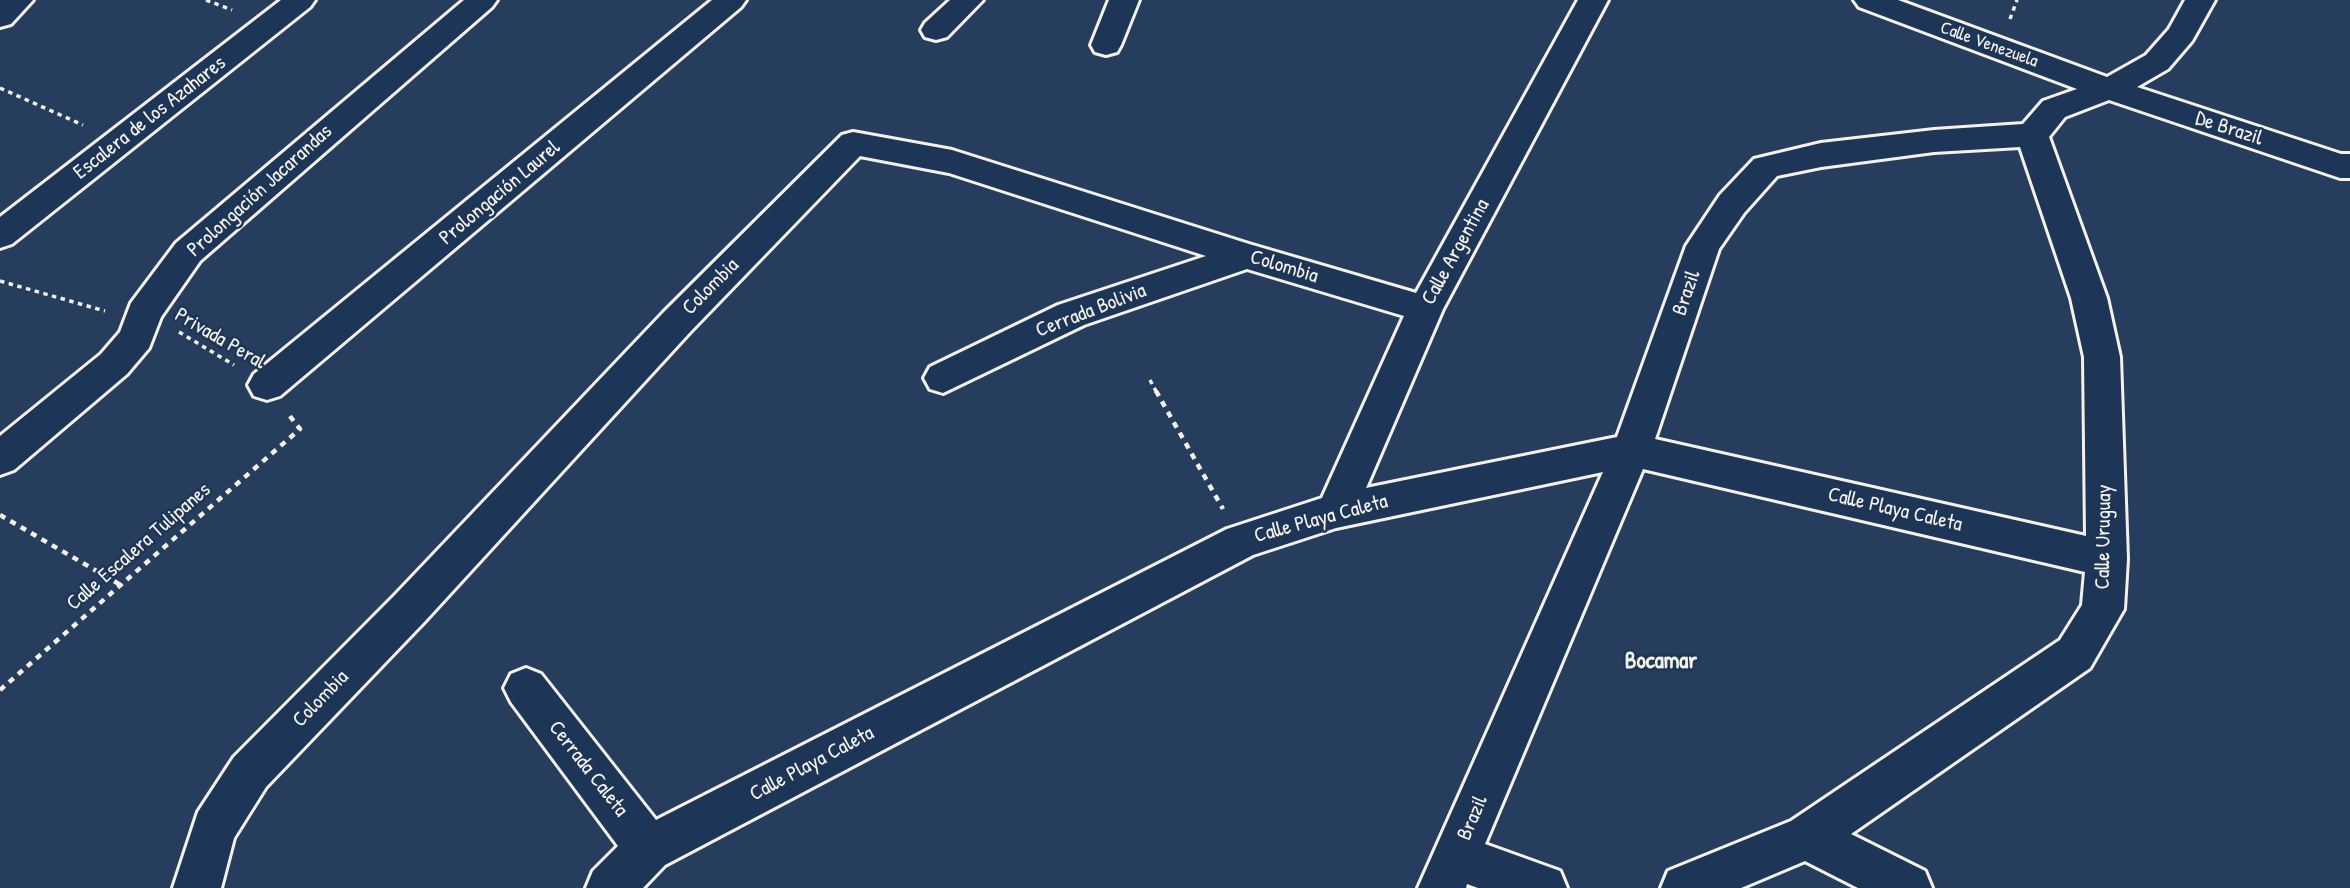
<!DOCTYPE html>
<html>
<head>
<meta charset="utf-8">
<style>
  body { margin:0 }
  canvas { display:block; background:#263d5d }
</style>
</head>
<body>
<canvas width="2350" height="888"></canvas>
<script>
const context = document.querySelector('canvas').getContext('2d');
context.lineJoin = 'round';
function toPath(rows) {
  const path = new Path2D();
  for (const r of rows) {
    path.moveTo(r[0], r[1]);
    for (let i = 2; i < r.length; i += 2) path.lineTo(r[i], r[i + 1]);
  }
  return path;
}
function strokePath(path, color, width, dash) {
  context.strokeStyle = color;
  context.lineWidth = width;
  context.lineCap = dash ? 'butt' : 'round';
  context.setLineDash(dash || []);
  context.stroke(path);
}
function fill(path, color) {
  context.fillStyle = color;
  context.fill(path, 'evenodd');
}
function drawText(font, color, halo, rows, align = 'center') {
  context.font = font + ' "Patrick Hand",sans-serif';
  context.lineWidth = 5;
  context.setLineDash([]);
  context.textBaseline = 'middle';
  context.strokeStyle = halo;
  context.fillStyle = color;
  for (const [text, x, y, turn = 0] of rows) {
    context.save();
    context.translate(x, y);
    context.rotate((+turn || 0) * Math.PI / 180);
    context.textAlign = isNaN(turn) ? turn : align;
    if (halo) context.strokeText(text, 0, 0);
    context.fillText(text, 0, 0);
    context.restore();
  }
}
const minor = toPath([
  [0,0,33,0,11,24,0,27,0,0],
  [281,0,315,0,310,7,12,244,0,248,0,217,281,0],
  [464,0,497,0,492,7,200,261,161,317,149,348,127,374,14,470,0,475,0,436,101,354,120,332,131,303,176,243,464,0],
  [712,0,746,0,741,7,280,396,267,400,254,396,248,385,254,374,712,0],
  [950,0,983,0,947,37,936,40,925,37,921,30,925,23,950,0],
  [1109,0,1139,0,1121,45,1117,52,1106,55,1095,52,1091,45,1109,0],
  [1578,0,1608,0,1443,309,1366,488,1617,437,1686,246,1720,195,1754,159,1821,143,1934,130,2023,124,2043,101,2077,89,1859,7,1854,0,1898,0,2107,77,2146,55,2169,29,2185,0,2215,0,2192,41,2168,69,2137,87,2341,154,2350,154,2350,178,2340,178,2109,100,2065,117,2049,137,2107,298,2120,357,2127,559,2124,609,2090,668,1851,834,1925,871,1932,888,1858,888,1805,861,1741,888,1661,888,1668,871,1791,821,2060,640,2082,605,2085,572,1643,469,1485,844,1560,871,1567,888,1478,888,1467,884,1466,888,1418,888,1603,472,1336,528,1253,555,665,865,643,888,586,888,593,871,618,846,511,702,504,688,511,674,526,668,541,674,656,820,1227,529,1322,498,1404,316,1247,269,1084,325,943,393,930,389,924,378,930,367,1058,305,1206,256,949,173,860,156,690,332,425,621,266,787,234,838,221,888,173,888,198,812,234,757,395,595,664,312,842,135,853,132,952,150,1249,244,1416,293,1578,0],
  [2020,147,2071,298,2084,357,2086,536,1655,439,1719,249,1744,213,1777,176,1821,167,1934,152,2020,147]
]);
strokePath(minor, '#f4f1e8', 6);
strokePath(toPath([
  [206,0,232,10],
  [2010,19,2017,0],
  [0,88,83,125],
  [0,281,105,311],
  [179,332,234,365],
  [1150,380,1157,393]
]), '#f4f1e8', 3.5, [4.5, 4.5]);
strokePath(toPath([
  [1156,391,1223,509],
  [0,515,119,584],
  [0,690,300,429,289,415]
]), '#f4f1e8', 4.5, [6, 6]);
fill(minor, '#1d3557');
drawText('18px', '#f4f1e8', '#1d3557', [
  ["Calle Venezuela",1989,45,20]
]);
drawText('21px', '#f4f1e8', '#1d3557', [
  ["Escalera de los Azahares",150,118,-38],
  ["De Brazil",2229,129,18],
  ["Prolongación Jacarandas",260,191,-42],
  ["Prolongación Laurel",500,193,-40],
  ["Calle Argentina",1456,252,-61],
  ["Colombia",1284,267,17],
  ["Colombia",711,287,-45],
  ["Brazil",1687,293,-71],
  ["Cerrada Bolivia",1091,311,-21],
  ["Privada Peral",220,339,30],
  ["Calle Playa Caleta",1895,510,13],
  ["Calle Playa Caleta",1321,519,-15],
  ["Calle Uruguay",2104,537,-89],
  ["Calle Escalera Tulipanes",139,547,-41],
  ["Colombia",321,699,-46],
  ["Calle Playa Caleta",812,764,-28],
  ["Cerrada Caleta",588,769,52],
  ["Brazil",1473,818,-67]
]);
drawText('bold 23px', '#f4f1e8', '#1d3557', [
  ["Bocamar",1661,662]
]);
</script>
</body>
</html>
